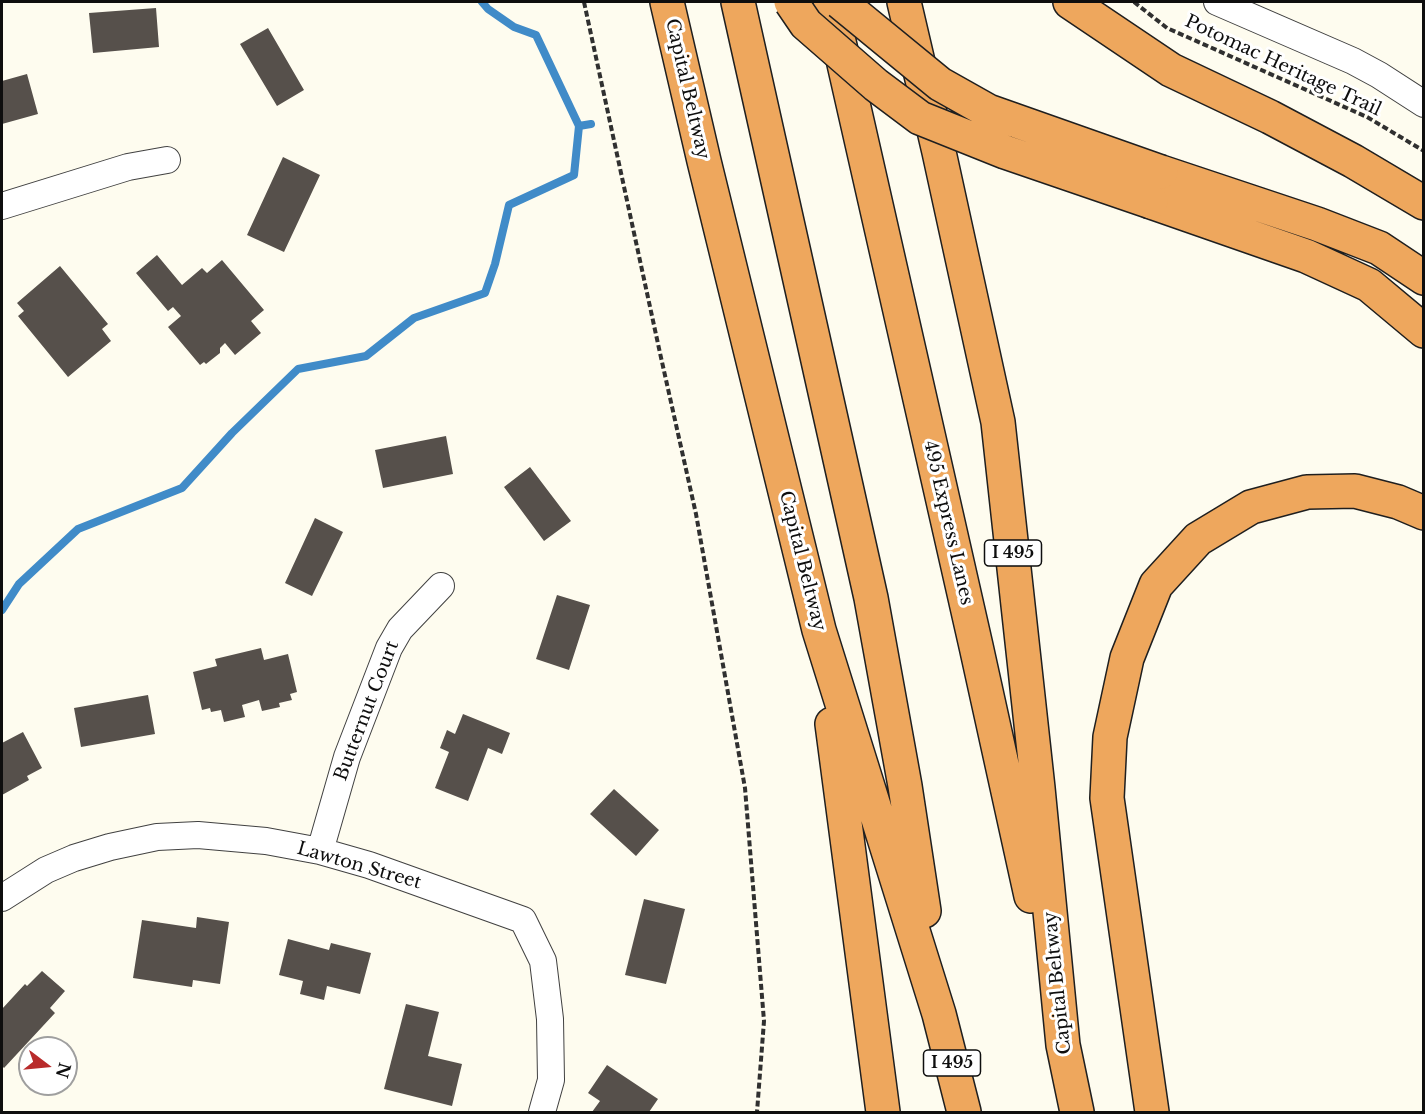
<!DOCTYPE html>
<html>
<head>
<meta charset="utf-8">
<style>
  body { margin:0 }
  #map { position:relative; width:1425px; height:1114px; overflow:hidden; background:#fefcef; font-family:"Libre Baskerville",serif }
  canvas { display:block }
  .frame { position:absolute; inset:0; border:3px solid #0e0e0e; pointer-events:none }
  .north { position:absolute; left:18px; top:1036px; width:60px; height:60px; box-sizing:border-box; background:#fff; border:2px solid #9f9f9f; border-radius:50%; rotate:106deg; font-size:16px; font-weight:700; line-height:24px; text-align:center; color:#0e0e0e }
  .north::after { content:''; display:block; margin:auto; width:21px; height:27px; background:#b92b2b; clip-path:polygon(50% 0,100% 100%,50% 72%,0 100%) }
</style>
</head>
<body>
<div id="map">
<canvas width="1425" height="1114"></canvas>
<div class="frame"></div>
<div class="north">N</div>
</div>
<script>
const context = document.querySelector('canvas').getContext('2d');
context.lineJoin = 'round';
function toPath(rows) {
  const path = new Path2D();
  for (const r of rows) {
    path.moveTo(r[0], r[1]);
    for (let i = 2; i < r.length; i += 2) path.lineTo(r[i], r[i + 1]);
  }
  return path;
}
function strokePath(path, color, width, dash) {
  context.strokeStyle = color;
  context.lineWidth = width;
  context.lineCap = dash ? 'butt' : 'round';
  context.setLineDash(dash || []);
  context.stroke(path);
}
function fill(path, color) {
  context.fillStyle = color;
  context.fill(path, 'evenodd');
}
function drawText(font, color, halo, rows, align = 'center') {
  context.font = font + ' "Libre Baskerville",serif';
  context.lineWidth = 6;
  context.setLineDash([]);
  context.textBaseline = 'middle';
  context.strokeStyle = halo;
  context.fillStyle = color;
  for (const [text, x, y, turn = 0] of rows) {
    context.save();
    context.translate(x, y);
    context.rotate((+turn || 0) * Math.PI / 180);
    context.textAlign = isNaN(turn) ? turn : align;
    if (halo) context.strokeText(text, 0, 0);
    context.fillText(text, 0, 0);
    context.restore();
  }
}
strokePath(toPath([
  [482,2,488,9,514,27,536,35,579,126,591,124],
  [2,610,19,584,78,529,182,488,232,433,298,369,366,356,414,318,485,293,495,264,509,205,574,175,579,126]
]), '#408bc8', 8);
fill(toPath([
  [156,8,159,47,93,53,89,13],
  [268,28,304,90,277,106,240,44],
  [27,74,38,114,2,124,2,81],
  [283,157,320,175,284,252,247,235],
  [157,255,182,285,202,268,207,273,222,260,264,310,251,321,261,333,235,355,225,343,220,348,220,353,206,364,204,362,200,365,168,327,181,316,173,307,168,311,136,273],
  [60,266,108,324,102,329,111,341,68,377,18,316,24,311,17,303],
  [446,436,453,474,383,488,375,450],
  [530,467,571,521,544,541,504,487],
  [315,518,343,532,312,596,285,583],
  [557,595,590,605,569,670,536,659],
  [261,648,264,660,288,654,297,692,290,694,292,700,279,703,280,707,262,711,259,700,242,705,245,717,224,722,221,710,211,712,210,708,202,710,193,672,217,666,215,659],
  [148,695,155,734,81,747,74,708],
  [463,714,510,733,502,754,488,748,468,801,435,788,449,752,440,748,447,730,455,734],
  [23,732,42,768,27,776,29,780,2,795,2,743],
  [614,789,659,830,636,856,590,814],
  [644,899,685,909,666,984,625,975],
  [197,917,229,922,220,984,193,980,192,987,133,978,142,920,196,928],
  [288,939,329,950,331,943,371,953,360,994,327,986,324,1000,300,994,303,981,279,975],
  [42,971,65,991,50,1008,55,1013,4,1068,2,1066,2,1009,25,984,27,986],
  [406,1004,439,1012,428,1056,462,1064,452,1106,384,1089],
  [607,1065,658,1099,649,1112,592,1112,600,1101,588,1093]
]), '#56504b');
const minor = toPath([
  [1217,2,1353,61,1379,75,1424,104],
  [2,206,128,167,167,160],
  [320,851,347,757,389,648,400,629,441,586],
  [2,898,46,870,74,858,110,847,157,837,198,835,266,841,320,851,369,865,523,920,543,961,550,1019,551,1080,542,1112]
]);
const highway = toPath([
  [667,2,704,161,819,630,939,1014,964,1112],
  [738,2,871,598,905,786,924,911],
  [830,2,976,646,1031,896],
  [904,2,939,152,998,422,1038,788,1063,1045,1077,1112],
  [1070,2,1171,70,1270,117,1353,161,1424,203],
  [1161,172,1317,224,1379,248,1424,278],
  [1151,202,1306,256,1369,285,1424,331],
  [832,724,883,1112],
  [1152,1112,1107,798,1110,737,1127,658,1156,585,1198,539,1251,507,1307,492,1355,491,1398,502,1424,513]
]);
strokePath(minor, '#414141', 28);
strokePath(highway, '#1f1f1f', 36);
strokePath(toPath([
  [584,2,660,353,696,514,745,788,764,1021,757,1112],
  [1134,2,1167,28,1367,117,1424,151]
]), '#303030', 4, [6, 3]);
strokePath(minor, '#fff', 26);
strokePath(highway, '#eea75d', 33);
const highwayBridge = toPath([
  [791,2,806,24,876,85,920,118,1005,152,1151,202],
  [840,2,940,84,988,111,1161,172]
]);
strokePath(highwayBridge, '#1f1f1f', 36, []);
strokePath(highwayBridge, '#eea75d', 33);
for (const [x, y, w] of [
  [1013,553,57],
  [952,1063,57]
]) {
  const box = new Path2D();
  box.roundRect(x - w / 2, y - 13, w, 26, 4.5);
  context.fillStyle = '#fff';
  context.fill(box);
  strokePath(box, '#0e0e0e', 1.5);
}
drawText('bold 16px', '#0e0e0e', null, [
  ["I 495",1013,553],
  ["I 495",952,1063]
]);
drawText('18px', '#0e0e0e', '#fff', [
  ["Potomac Heritage Trail",1283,66,25],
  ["Capital Beltway",687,89,77],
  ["495 Express Lanes",948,523,77],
  ["Capital Beltway",802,561,76],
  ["Butternut Court",367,711,-69],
  ["Lawton Street",359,866,16],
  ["Capital Beltway",1058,983,-96]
]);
</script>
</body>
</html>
